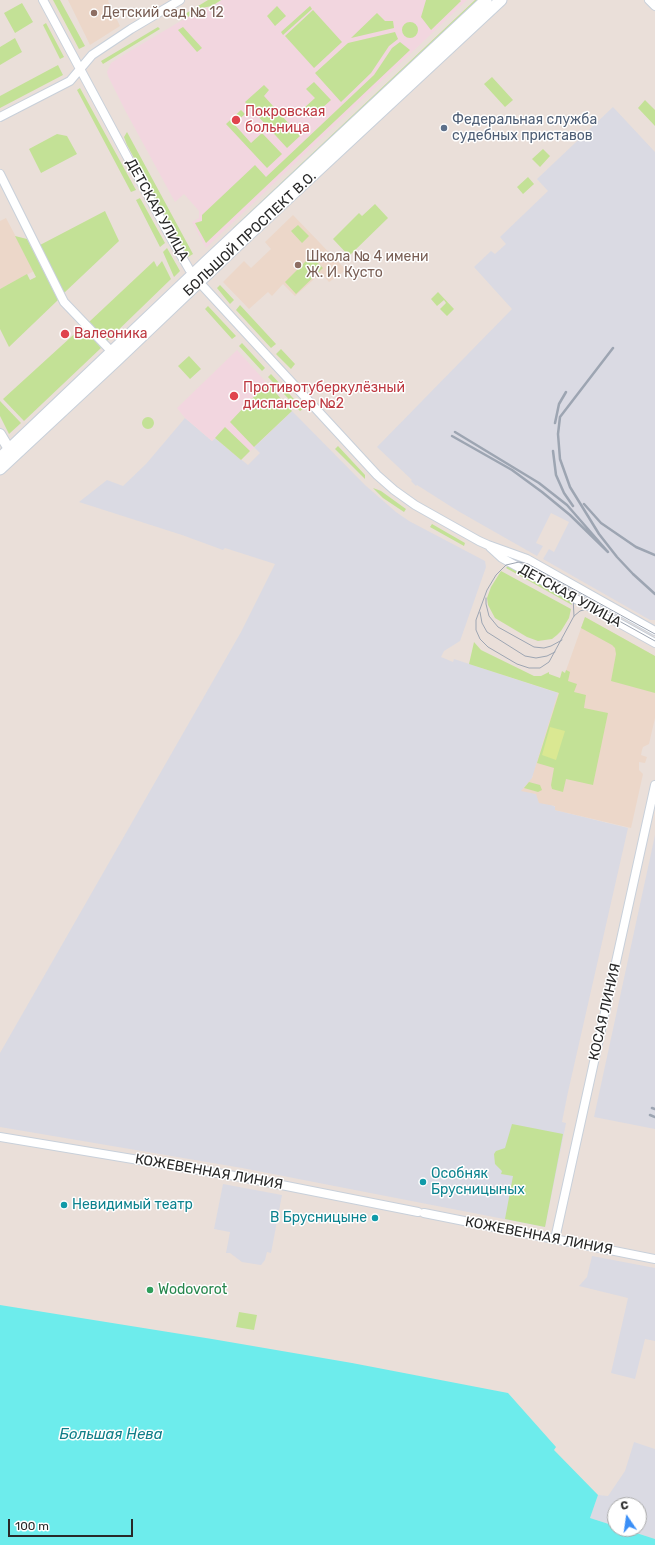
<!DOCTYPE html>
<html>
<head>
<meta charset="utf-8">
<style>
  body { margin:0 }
  #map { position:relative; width:655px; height:1545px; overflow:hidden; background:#eadfd9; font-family:Rubik,sans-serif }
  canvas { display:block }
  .north { position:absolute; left:607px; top:1497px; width:40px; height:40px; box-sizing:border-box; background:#fff; border:1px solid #a9a9a9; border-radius:50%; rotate:347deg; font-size:11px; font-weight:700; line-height:16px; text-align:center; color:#282828 }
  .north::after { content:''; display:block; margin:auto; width:14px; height:18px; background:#3a8ff7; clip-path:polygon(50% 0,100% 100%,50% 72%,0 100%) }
  .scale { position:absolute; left:8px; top:1519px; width:125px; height:18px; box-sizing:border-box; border:2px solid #282828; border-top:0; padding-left:5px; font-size:12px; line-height:14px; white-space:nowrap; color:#282828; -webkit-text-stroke:3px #fff; paint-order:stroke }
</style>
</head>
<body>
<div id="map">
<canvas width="655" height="1545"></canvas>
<div class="north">С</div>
<div class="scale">100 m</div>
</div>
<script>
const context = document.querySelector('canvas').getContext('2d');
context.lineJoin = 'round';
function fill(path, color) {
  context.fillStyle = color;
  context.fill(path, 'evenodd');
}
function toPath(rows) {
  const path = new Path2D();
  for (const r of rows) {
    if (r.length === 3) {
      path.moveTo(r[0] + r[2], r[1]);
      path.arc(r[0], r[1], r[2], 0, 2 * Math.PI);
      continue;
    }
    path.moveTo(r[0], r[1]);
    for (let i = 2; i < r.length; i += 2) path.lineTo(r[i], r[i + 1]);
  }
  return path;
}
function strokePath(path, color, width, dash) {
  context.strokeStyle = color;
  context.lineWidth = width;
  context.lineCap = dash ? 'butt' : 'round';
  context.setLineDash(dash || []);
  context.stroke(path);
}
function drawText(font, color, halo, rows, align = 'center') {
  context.font = font + ' Rubik,sans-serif';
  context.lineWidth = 3;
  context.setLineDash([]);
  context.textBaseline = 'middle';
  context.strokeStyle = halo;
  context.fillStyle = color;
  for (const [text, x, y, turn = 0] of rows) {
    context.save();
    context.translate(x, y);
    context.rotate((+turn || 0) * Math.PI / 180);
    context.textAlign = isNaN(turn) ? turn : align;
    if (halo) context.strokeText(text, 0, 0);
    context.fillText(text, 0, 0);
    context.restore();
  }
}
fill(toPath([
  [613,107,655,152,655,620,650,620,543,559,549,549,554,552,569,522,551,513,536,543,543,546,537,556,458,511,417,485,416,486,411,481,412,480,377,447,512,309,474,267,491,251,495,254,506,244,500,237,548,191,537,179],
  [292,411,365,485,396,512,409,521,485,561,486,567,460,641,444,651,441,657,453,662,454,659,558,693,532,779,522,790,536,794,555,807,555,810,628,828,568,1092,562,1122,566,1123,545,1227,242,1168,0,1127,0,1053,241,632,275,564,225,548,223,550,182,535,79,502,107,480,123,486,146,464,185,418,212,441,215,438,248,465,260,453,254,447],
  [655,835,655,1129,594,1117],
  [223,1184,282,1195,271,1253,267,1252,265,1260,261,1265,242,1262,230,1253,226,1253,230,1232,214,1229],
  [592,1256,655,1268,655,1341,645,1339,635,1379,611,1373,628,1298,579,1286,587,1277],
  [634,1442,655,1449,655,1539,624,1529,639,1529,639,1505,615,1505,615,1526,590,1518,598,1495,608,1496,625,1471]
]), '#dadae3');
fill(toPath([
  [68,0,109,0,108,1,120,26,90,45],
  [293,215,346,270,329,282,321,273,295,296,283,284,272,296,268,292,249,309,223,282,244,261,251,268,271,249,265,242],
  [6,218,34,271,0,289,0,221],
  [585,617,655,656,655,718,649,744,643,747,642,750,641,755,647,757,645,763,639,762,639,770,643,774,631,828,555,810,555,806,539,803,536,794,521,791,532,778,558,693]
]), '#ecd7c9');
fill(toPath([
  [222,0,467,0,206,248,192,222,199,218,199,211,184,194,175,202,126,112,108,76,107,72,111,63,125,54,201,9,212,7],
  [237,350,292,411,241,460,215,438,212,441,185,418,177,408]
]), '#f2d6df');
fill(toPath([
  [53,0,60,0,85,46,79,49],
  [208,0,221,0,212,6,201,8,188,17,185,14],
  [426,0,460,0,461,1,431,30,421,17],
  [475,0,481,0,235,230,233,228],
  [22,3,33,22,15,33,4,13],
  [277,6,286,16,275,26,267,16],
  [310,6,312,9,283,35,281,32],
  [313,10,342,42,314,68,285,36],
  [377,13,385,21,393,21,394,28,351,38],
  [410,30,8],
  [46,23,64,57,60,59,43,25],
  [158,27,160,29,103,64,101,61],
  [183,27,202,48,197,52,178,30],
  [395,32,398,39,389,46,371,73,341,102,315,73,348,43],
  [15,38,22,52,0,65,0,47],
  [400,42,410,50,206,243,195,223,202,221,202,215,255,165,266,177,374,75,392,48],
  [58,65,63,75,0,108,0,96],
  [492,77,513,100,505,107,484,84],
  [314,82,331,100,311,118,303,109,315,98,306,89],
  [264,85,269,90,264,96,300,136,287,148,245,102],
  [80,88,136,190,131,192,77,90],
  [645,100,655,110,655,126,638,108],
  [241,110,245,114,234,124,251,143,262,133,282,154,267,168,226,124],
  [127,132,193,254,188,257,127,145,124,137],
  [57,134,67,136,77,154,41,173,29,149],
  [543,149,550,156,540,167,532,159],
  [528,177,534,184,523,194,517,187],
  [140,198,165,243,160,247,136,200],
  [375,204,388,218,349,256,333,239,359,213,362,216],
  [105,211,119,241,64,293,40,245],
  [298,225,309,236,302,243,291,231],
  [15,236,27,239,58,300,9,347,0,329,0,289,27,274,30,280,36,277],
  [167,248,180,271,174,277,163,252],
  [311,256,323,268,296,294,285,282],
  [154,261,157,267,162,261,171,279,107,341,89,322],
  [220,285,234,300,230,304,217,288],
  [438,292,454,309,447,316,440,309,446,303,444,300,437,306,431,299],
  [240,305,276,344,271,348,236,310],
  [208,306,236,336,232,339,205,309],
  [82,327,101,348,24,421,3,399],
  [242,343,265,368,262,371,239,346],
  [281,349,295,364,291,369,276,354],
  [189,356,201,369,190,379,178,366],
  [271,374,303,409,300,411,268,377],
  [267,383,292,411,254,447,230,422],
  [0,401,21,423,9,434,0,416],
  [148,423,6],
  [225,427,250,451,241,460,215,438],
  [338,446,365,475,365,479,335,449],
  [373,488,381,491,406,509,404,512,383,498],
  [432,524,465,543,464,546,430,527],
  [508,566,570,600,572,605,506,568],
  [501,571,571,609,569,618,561,631,557,635,552,639,538,641,527,637,495,618,488,605,487,598,491,587],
  [585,617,655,656,655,693,611,681,616,654,615,648,612,645,581,628],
  [474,642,481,650,534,676,541,676,549,672,549,674,560,678,562,671,565,673,566,670,570,672,568,681,577,684,574,692,586,695,584,708,608,713,593,785,566,779,563,792,552,789,551,785,554,768,537,763,559,693,469,664],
  [529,782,540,785,542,790,538,792,524,788],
  [512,1124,563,1134,545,1227,505,1219,513,1176,501,1174,502,1171,495,1164,494,1154,496,1151,505,1148],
  [239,1312,257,1315,254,1330,236,1327]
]), '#c3e196');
fill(toPath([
  [550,727,565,731,556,760,542,755]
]), '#dae892');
fill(toPath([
  [0,1305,212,1339,352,1363,508,1393,556,1447,554,1450,598,1495,590,1518,615,1526,615,1529,624,1529,655,1539,655,1545,0,1545]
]), '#6decec');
const minor = toPath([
  [43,0,172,240,189,269,196,278],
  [649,0,655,6],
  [0,117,70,81,92,55,131,29,180,0],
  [0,174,64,302,111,351],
  [199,282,377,475,394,490,415,505,479,541,488,545,527,559,655,631],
  [490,547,502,558,655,643],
  [0,1137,241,1177,418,1212],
  [424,1213,655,1259],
  [555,1239,655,785]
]);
const tertiary = toPath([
  [0,434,9,449,15,455]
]);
const secondary = toPath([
  [0,458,205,263,486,0],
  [0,469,117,360,243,240,501,0]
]);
strokePath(minor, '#c8d0da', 10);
strokePath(tertiary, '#c8d0da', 12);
strokePath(secondary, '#c8d0da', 13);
strokePath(minor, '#fff', 8);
strokePath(tertiary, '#fff', 10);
strokePath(secondary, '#fff', 11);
strokePath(toPath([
  [567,587,573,597,574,616],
  [486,598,486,604,489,616,498,627,534,647,544,648,551,646,562,640],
  [480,612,482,623,487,632,525,656,536,658,547,656,555,652],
  [655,634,528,564,519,562,506,565,496,575,487,590,476,620,476,630,480,639,488,647,517,664,529,668,540,668,549,662,574,616,580,611,587,609,596,609,603,612,655,641]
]), '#9da5b2', 1);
strokePath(toPath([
  [613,348,560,417,558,434,560,459,570,487,599,534,617,557,633,574,655,594],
  [555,423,559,404,566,392],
  [452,436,512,470,542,492,570,515,608,552,567,505,539,483,455,432],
  [553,451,556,475,564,493,573,506],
  [584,504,601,523,636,547,655,555],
  [652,1108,655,1109],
  [650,1115,655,1117]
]), '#9da5b2', 2.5);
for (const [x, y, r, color] of [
  [94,13,4,"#8d6e63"],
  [236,120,5,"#e0444e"],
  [444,128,4,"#5c6f8a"],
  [298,265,4,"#8d6e63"],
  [65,334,5,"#e0444e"],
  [234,396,5,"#e0444e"],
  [423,1182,4,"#0f9aa8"],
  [64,1205,4,"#0f9aa8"],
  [375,1218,4,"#0f9aa8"],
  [150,1290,4,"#2e9e5b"]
]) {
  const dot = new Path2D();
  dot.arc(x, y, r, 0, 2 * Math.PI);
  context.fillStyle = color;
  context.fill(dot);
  strokePath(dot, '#fff', 1.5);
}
drawText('14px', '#785e54', '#fff', [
  ["Детский сад № 12",102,13],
  ["Школа № 4 имени",306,257],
  ["Ж. И. Кусто",306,273]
], 'left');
drawText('14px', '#be3a42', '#fff', [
  ["Покровская",245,112],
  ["больница",245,128],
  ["Валеоника",74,334],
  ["Противотуберкулёзный",243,388],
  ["диспансер №2",243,404]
], 'left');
drawText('14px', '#4e5e75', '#fff', [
  ["Федеральная служба",452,120],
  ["судебных приставов",452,136]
], 'left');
drawText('14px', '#282828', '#fff', [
  ["ДЕТСКАЯ УЛИЦА",157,210,61],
  ["БОЛЬШОЙ ПРОСПЕКТ В.О.",250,234,-43],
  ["ДЕТСКАЯ УЛИЦА",570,596,29],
  ["КОСАЯ ЛИНИЯ",605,1012,-77],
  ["КОЖЕВЕННАЯ ЛИНИЯ",209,1172,10],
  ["КОЖЕВЕННАЯ ЛИНИЯ",539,1236,11]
]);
drawText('14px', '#0d838f', '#fff', [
  ["Особняк",431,1174],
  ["Брусницыных",431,1190],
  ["Невидимый театр",72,1205],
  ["В Брусницыне",367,1218,"right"]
], 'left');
drawText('14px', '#27864d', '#fff', [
  ["Wodovorot",158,1290]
], 'left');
drawText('italic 15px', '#0f7e88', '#fff', [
  ["Большая Нева",111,1435]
]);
</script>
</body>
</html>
